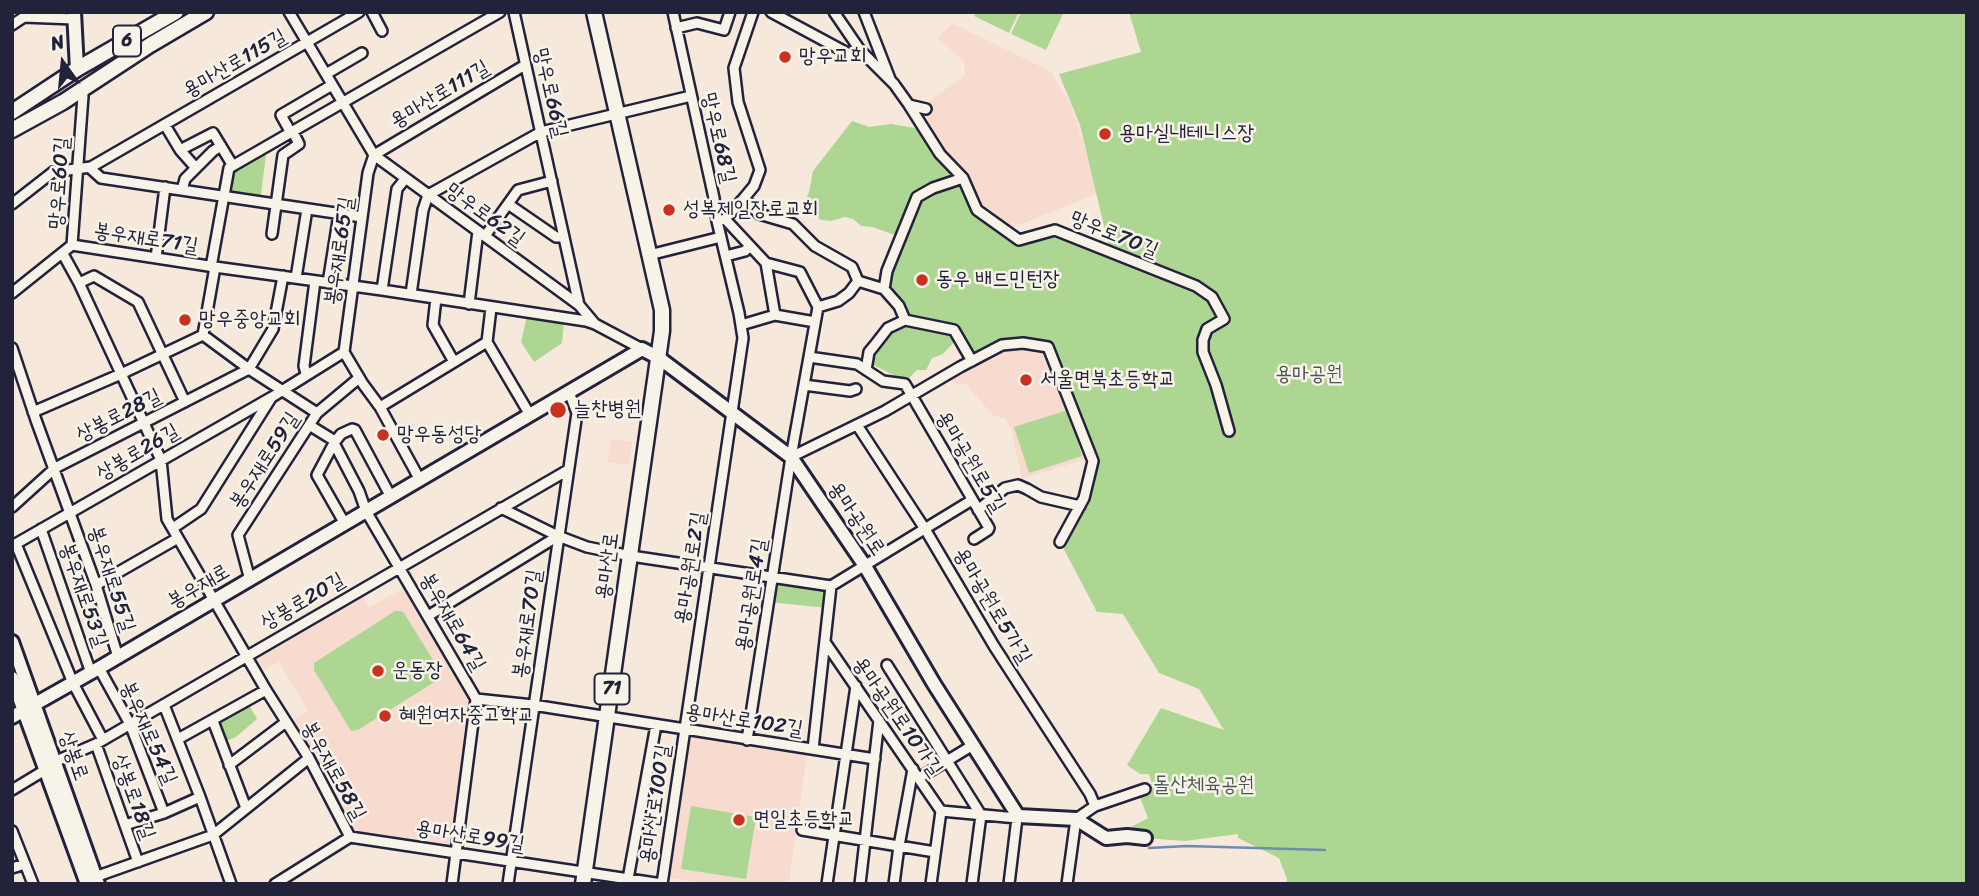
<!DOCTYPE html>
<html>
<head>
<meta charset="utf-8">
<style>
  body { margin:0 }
  #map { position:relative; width:1979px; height:896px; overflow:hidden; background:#f7e8dc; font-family:Sriracha,sans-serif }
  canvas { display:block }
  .frame { position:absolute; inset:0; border:14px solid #22223b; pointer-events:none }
  .north { position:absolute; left:28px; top:28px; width:70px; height:70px; -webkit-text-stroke:5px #f7f3e8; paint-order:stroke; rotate:345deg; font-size:19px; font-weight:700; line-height:28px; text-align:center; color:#22223b }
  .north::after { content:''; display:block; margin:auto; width:24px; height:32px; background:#22223b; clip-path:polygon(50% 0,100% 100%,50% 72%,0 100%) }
</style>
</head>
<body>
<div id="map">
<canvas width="1979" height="896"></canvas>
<div class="frame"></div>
<div class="north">N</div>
</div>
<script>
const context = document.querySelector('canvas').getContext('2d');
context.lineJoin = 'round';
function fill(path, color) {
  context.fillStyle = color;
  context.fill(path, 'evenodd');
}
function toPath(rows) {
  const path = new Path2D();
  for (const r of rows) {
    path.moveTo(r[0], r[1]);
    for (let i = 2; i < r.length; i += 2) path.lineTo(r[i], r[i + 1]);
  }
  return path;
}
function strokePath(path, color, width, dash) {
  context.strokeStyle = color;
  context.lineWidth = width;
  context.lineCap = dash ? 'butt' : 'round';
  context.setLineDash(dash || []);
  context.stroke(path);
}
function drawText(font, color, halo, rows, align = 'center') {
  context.font = font + ' Sriracha,"Poor Story",sans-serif';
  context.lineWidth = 5;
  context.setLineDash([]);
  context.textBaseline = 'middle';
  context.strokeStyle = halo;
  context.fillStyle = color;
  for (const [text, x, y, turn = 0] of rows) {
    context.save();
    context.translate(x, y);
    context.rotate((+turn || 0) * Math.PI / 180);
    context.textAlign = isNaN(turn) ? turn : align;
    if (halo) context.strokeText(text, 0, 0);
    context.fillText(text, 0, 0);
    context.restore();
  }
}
fill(toPath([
  [952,23,1050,71,1069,101,1085,148,1098,193,1014,227,977,210,977,199,916,110,965,76,964,62,938,38],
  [313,46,375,149,382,151,385,154,385,158,579,297,573,305,377,166,372,170,364,164,367,155,305,52],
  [1002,345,1048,347,1092,457,1022,479,1012,433,1006,419,993,415,965,383,957,385,947,375],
  [611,439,632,442,629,465,608,462],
  [407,586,473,700,455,847,355,831,315,754,290,722,308,711,279,662,262,670,256,658,363,596,369,608],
  [688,736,807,754,789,884,709,884,668,878]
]), '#f7dbce');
fill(toPath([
  [976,12,1019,12,1009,33,974,16],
  [1021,12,1064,12,1046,50,1011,34],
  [1129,12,1967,12,1967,884,1286,884,1287,879,1279,858,1238,838,1238,834,1185,841,1145,838,1131,827,1148,818,1138,792,1152,784,1149,774,1140,774,1127,765,1161,708,1224,730,1199,689,1159,673,1123,614,1097,612,1060,542,1084,498,1093,461,1048,347,1002,345,972,361,954,330,905,320,884,289,901,237,872,227,861,226,853,219,845,217,831,221,821,220,815,215,805,214,802,209,809,192,813,171,852,121,869,127,891,124,915,128,963,178,977,210,1019,240,1055,230,1110,251,1080,125,1059,74,1141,52],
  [267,147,260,202,223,196,229,168],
  [527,316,564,321,562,343,534,362,521,342],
  [905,323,951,332,955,341,943,354,932,358,926,370,917,370,909,378,904,380,871,364,872,353,892,329],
  [1068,410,1082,456,1029,473,1014,427],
  [773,579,830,586,827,608,769,602],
  [395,611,401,611,404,613,438,668,438,678,436,681,358,730,351,731,314,670,314,663],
  [248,703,257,719,236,737,226,741,217,722],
  [691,806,756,817,746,879,681,869]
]), '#aed693');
strokePath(toPath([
  [1149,848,1187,846,1325,850]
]), '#6c8daf', 2.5);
const street = toPath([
  [289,12,374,155,579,305,595,324,642,349],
  [372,12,382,31],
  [514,12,579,305],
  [753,12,734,68,738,102,760,170,754,186,744,198,759,214,793,224,815,246,852,267,858,281,884,289],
  [771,12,851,55,860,50],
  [834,12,860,50,894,84,909,105,940,154,963,178,977,210,1019,240,1055,230,1196,286,1212,297,1224,319,1207,329,1203,340,1203,352,1216,385,1229,431],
  [864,12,890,79],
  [24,17,74,19],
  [12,25,24,17],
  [676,28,697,23,724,30,730,12],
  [326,74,362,53],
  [909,105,926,109],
  [165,125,180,150,196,168],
  [291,133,281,115,332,85],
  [180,150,213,133,233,166],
  [90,168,101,178,362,217],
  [182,190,185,179,213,151,221,146],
  [12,204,53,172,91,167,359,12],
  [508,204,556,237,564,237],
  [725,219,744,198],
  [717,221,725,219,766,263,800,272,818,307,791,457,747,740],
  [272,234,283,155,299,144,293,132],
  [485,236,518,190,552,181],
  [72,245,215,267,382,290,586,321,595,324],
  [63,254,79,283,161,460,167,519,266,690,309,758,350,837],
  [649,255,721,237],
  [726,256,745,251,750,246],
  [156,258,165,187],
  [766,263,775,315],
  [211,267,229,168,500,12],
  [296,278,307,209],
  [79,283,94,276,138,302,185,402],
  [328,283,339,214],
  [884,289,887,271,917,197,933,188,963,178],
  [884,289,899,306,905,320],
  [382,290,397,189,405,179],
  [12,293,72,245,83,96,82,90],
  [411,294,423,210,428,195,541,132,691,96],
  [436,298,433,325,454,362],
  [469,304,478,231],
  [818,307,838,301,849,293,858,281],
  [491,308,487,342,530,415],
  [741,325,775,315,815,322],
  [203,335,215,267],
  [12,348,36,420,96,585,118,657],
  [344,352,368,173,374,155,525,65],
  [809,357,857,364,883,381,905,384,989,528,988,530,974,539],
  [866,370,869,352,874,346,888,328,905,320,954,330,972,361],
  [306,374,304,366,315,281],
  [804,385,850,391,856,389],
  [380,407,487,342],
  [33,412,121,374,203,335,249,369,317,413],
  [309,425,335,441],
  [857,425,925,529,994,646,1090,794,1095,806],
  [334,443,359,491,366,511,476,699,452,884],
  [791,457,885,411,960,367,1002,345,1023,343,1048,347,1093,461,1084,498,1060,542],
  [12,507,55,468,249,369,273,329,283,276],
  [501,508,558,536],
  [978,510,1005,488,1018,485,1027,489,1041,497,1080,506],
  [345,524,317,475,334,443,341,434,352,429,355,430,391,497],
  [173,528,201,509,271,398],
  [41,529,91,673],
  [16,544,73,683,103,740],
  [12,546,272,397,344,352,363,384,380,407,420,480],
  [250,580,238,535,317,413,359,378],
  [96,585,178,538],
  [428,616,558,536,587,547,631,556,831,586],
  [825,642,941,811],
  [887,665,981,815,972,884],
  [99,668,130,724,164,813],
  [476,699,533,705,875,759],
  [164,705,200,797,231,884],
  [213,721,246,808],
  [178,739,266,690],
  [96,744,138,862],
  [813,749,831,586,972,500],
  [54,762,96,744,568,470],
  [229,765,286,722],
  [919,778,973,745],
  [12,790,45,770],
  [941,811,1017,818,1018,816],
  [125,825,164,813,200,797],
  [802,830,935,852],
  [12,831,33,884],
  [350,837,662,884],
  [12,868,25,864],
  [95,877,213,835,309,758],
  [628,879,656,725],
  [275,884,350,837],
  [508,884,577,413,569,392],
  [662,884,743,338,739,313,717,221,714,198,673,12],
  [827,884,856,686],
  [860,884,879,720],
  [894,884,899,846,913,769],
  [931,884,941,811],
  [1009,884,1017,818],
  [1067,884,1076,819,1095,806,1145,789]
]);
const secondary = toPath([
  [74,12,77,69],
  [12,642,98,884],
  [12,678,87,884],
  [12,717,99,668,642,349,659,358,791,457,865,566,934,684,1018,816,1076,819,1106,838,1127,836,1145,838]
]);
const primary = toPath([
  [12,112,77,69,176,12],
  [12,130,63,102,150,45,206,12],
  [583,884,662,331,662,310,594,12]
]);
strokePath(street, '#22223b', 14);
strokePath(secondary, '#22223b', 18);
strokePath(primary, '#22223b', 19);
strokePath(street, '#f7f3e8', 9);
strokePath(secondary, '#f7f3e8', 12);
strokePath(primary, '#f7f3e8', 14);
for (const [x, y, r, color] of [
  [785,57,7,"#c8321e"],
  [1105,134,7,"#c8321e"],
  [669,210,7,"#c8321e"],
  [922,280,7,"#c8321e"],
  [185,320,7,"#c8321e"],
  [1026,380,7,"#c8321e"],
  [558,410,9,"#c8321e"],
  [383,435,7,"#c8321e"],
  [378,671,7,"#c8321e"],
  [385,716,7,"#c8321e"],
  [739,820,7,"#c8321e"]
]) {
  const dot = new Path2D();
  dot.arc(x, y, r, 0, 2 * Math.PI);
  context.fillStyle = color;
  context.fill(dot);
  strokePath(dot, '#f7f3e8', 2.5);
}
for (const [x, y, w] of [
  [127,41,28],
  [612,689,35]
]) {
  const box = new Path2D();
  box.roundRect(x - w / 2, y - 15.5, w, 31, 5);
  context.fillStyle = '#f7f3e8';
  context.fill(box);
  strokePath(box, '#22223b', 2);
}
drawText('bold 19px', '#22223b', null, [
  ["6",127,41],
  ["71",612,689]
]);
drawText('21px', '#22223b', '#f7f3e8', [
  ["망우교회",799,57],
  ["용마실내테니스장",1119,134],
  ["성복제일장로교회",683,210],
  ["동우 배드민턴장",936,280],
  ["망우중앙교회",199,320],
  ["서울면북초등학교",1040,380],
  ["늘찬병원",574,410],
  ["망우동성당",397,435],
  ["운동장",392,671],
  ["혜원여자중고학교",399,716],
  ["면일초등학교",753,820]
], 'left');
drawText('21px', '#22223b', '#f7f3e8', [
  ["용마산로115길",235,64,-30],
  ["망우로66길",550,93,77],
  ["용마산로111길",440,95,-31],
  ["망우로68길",718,138,77],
  ["망우로60길",60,183,-86],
  ["망우로62길",485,215,36],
  ["망우로70길",1114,235,22],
  ["봉우재로71길",146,239,9],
  ["봉우재로65길",340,251,-82],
  ["상봉로28길",119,416,-27],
  ["상봉로26길",138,453,-30],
  ["봉우재로59길",265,461,-57],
  ["용마공원로5길",970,462,59],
  ["용마공원로",856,519,56],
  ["용마산로",608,566,-82],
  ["용마공원로2길",691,568,-81],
  ["봉우재로55길",111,579,72],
  ["봉우재로",199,587,-30],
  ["봉우재로53길",83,595,71],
  ["용마공원로4길",752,595,-81],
  ["상봉로20길",303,602,-30],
  ["용마공원로5가길",992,606,59],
  ["봉우재로64길",452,622,60],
  ["봉우재로70길",528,624,-82],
  ["용마공원로10가길",897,717,55],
  ["용마산로102길",744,721,9],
  ["봉우재로54길",148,733,66],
  ["상봉로",73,756,71],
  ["봉우재로58길",333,771,61],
  ["상봉로18길",133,797,70],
  ["용마산로100길",656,804,-82],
  ["용마산로99길",470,837,9]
]);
drawText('21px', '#4c5855', '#f7f3e8', [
  ["용마공원",1309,375],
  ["돌산체육공원",1204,786]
]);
</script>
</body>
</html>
